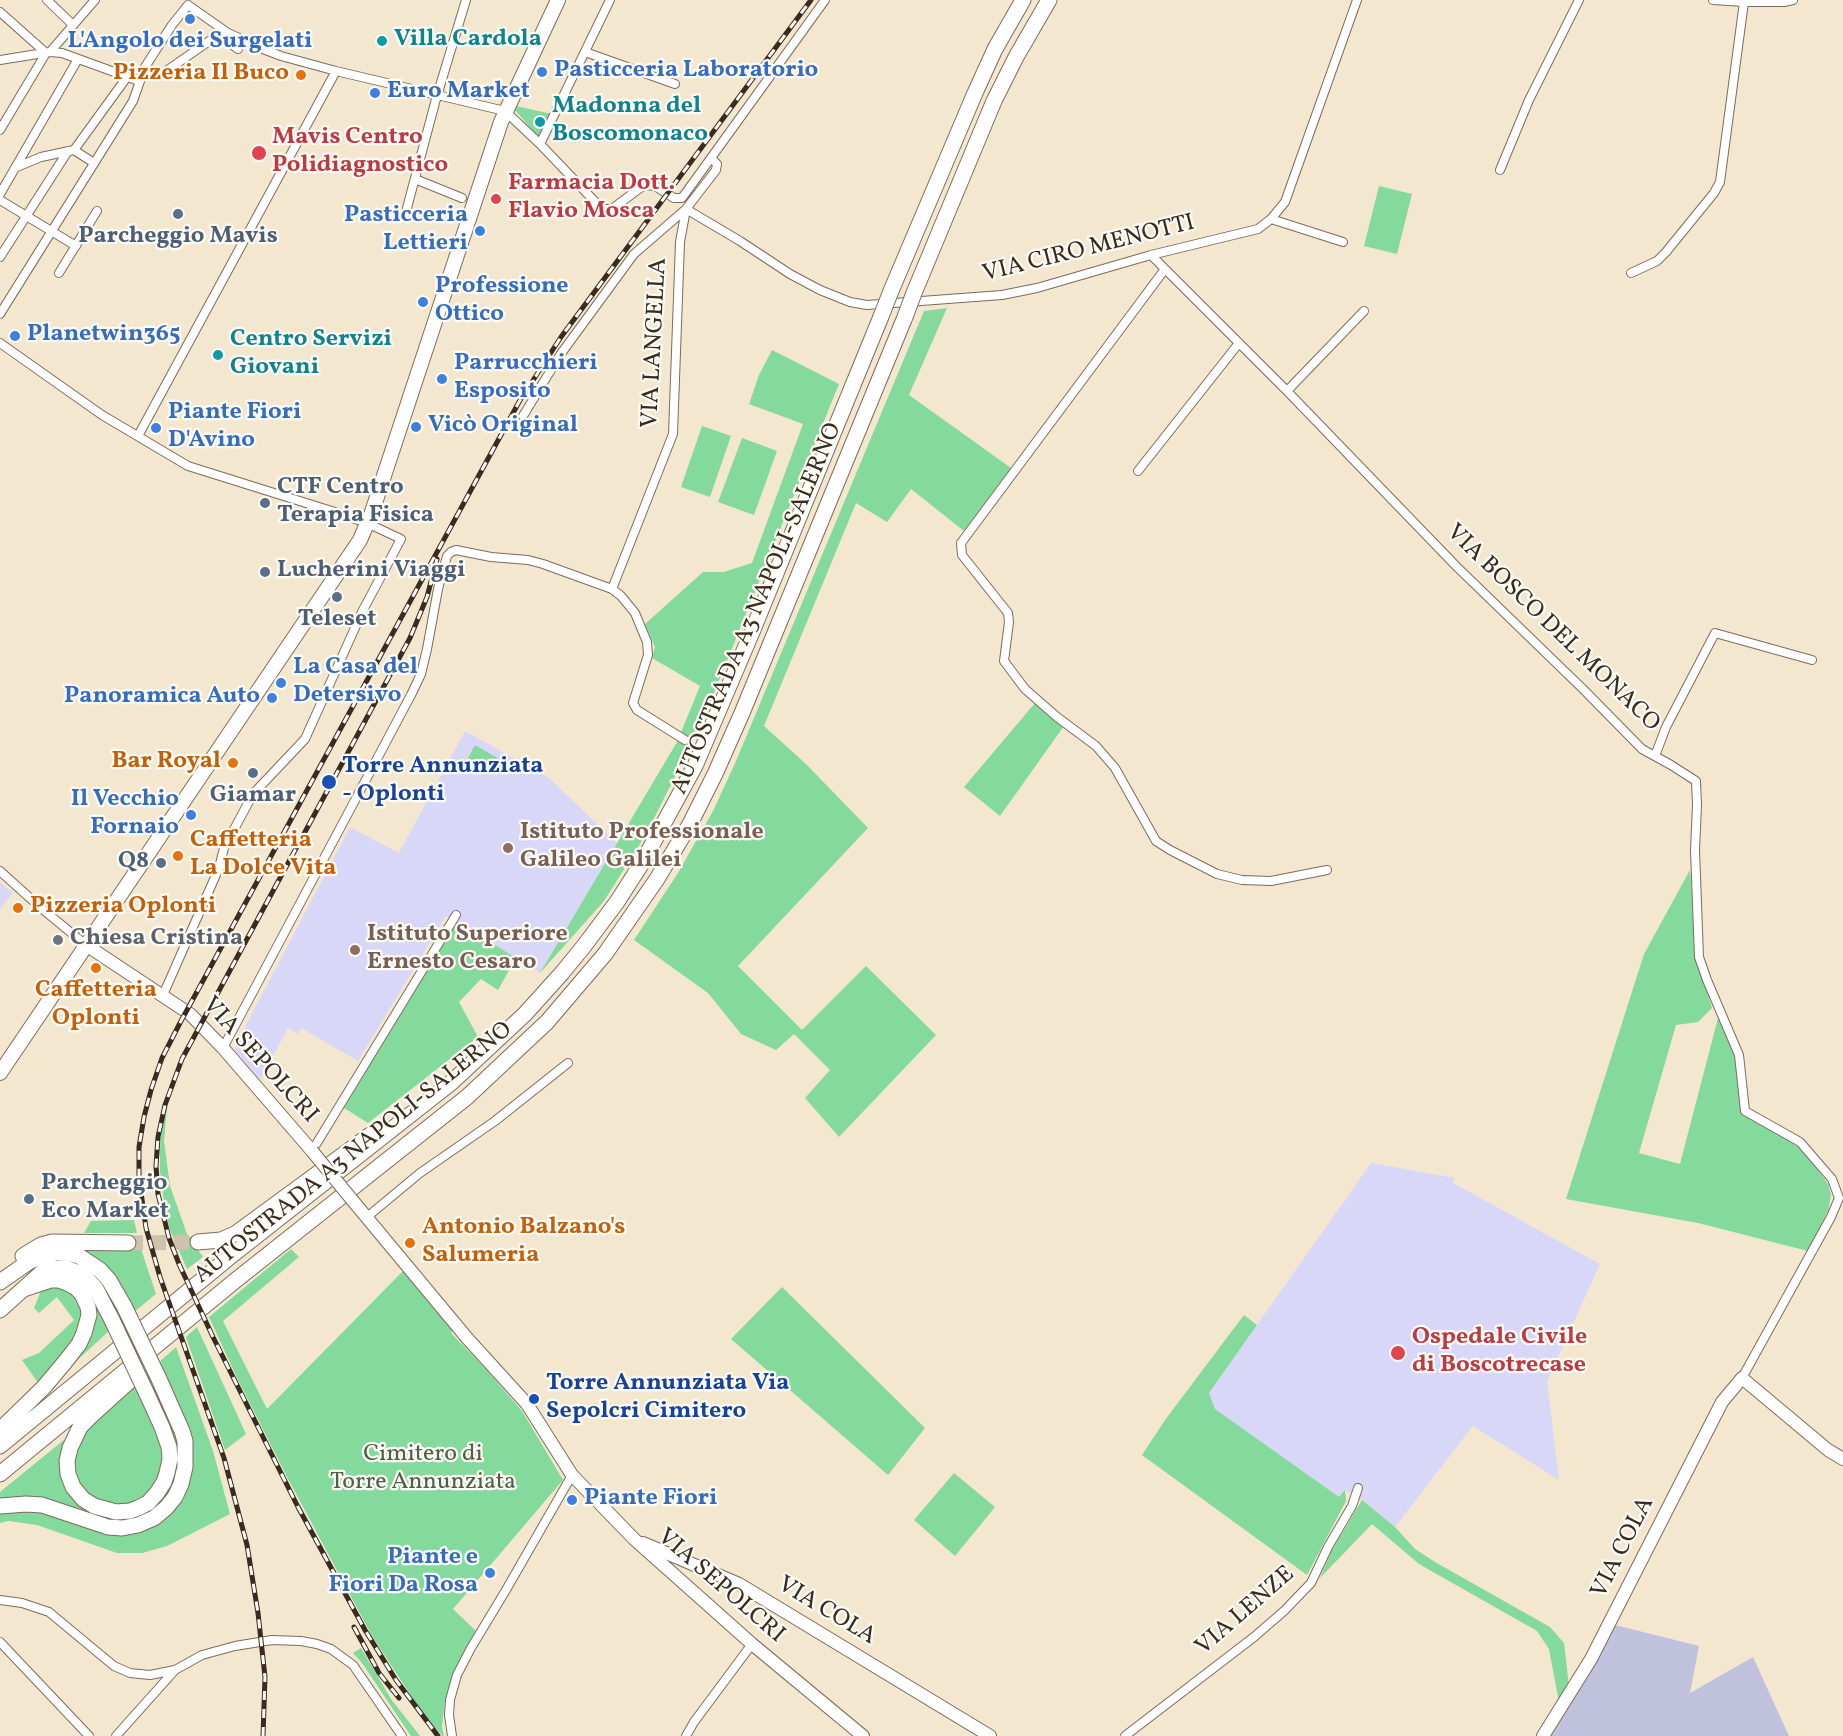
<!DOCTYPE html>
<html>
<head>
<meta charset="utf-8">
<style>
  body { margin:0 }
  canvas { display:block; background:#f4e7cf }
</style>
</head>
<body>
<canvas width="1843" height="1736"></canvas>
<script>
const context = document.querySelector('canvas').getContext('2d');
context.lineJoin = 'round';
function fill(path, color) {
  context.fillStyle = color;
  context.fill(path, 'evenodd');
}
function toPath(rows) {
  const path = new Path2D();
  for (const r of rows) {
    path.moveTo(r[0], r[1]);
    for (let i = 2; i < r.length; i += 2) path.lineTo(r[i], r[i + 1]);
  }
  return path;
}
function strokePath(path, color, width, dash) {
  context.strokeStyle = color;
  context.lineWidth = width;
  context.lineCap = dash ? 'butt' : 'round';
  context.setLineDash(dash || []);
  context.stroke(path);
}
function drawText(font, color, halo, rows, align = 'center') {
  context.font = font + ' Vollkorn,serif';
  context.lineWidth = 4.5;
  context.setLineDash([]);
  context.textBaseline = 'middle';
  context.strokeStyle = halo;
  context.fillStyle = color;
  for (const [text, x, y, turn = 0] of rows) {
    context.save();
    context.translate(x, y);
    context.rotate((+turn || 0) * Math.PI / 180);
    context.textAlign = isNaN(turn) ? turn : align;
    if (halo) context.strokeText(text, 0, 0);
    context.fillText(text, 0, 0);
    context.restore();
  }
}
fill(toPath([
  [465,731,549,778,617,843,540,973,446,916,358,1061,301,1028,298,1034,288,1028,260,1080,235,1050,236,1044,350,827,399,853],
  [0,882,13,893,0,909],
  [1371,1163,1455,1178,1453,1183,1600,1264,1547,1381,1559,1480,1473,1426,1395,1527,1362,1500,1345,1490,1340,1498,1215,1409,1209,1393]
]), '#d9d7f8');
fill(toPath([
  [1615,1625,1699,1646,1690,1693,1753,1657,1789,1736,1548,1736,1576,1695]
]), '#c0c2dd');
fill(toPath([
  [516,106,552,114,540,136,538,137,515,110],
  [1379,186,1412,194,1397,254,1364,246],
  [947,308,909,395,1011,468,964,531,911,489,887,522,856,503,764,726,806,764,868,828,738,966,802,1030,866,966,936,1035,839,1137,805,1098,830,1070,794,1034,776,1050,741,1034,708,993,634,940,678,873,714,809,736,761,924,311],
  [772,350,839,384,714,693,685,757,645,836,604,901,540,973,677,742,700,686,652,658,655,647,645,624,703,572,724,572,752,563,803,424,749,404,759,375],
  [702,426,731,436,710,497,681,487],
  [742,438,777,451,754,515,718,502],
  [1035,703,1064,726,1000,816,964,787],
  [475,745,501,760,494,773,468,758],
  [1690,870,1698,962,1712,1008,1698,1022,1676,1025,1639,1153,1680,1164,1718,1018,1735,1055,1743,1112,1803,1150,1828,1184,1831,1195,1828,1211,1808,1251,1698,1223,1566,1199,1644,954],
  [457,922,516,958,498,990,481,979,459,1002,478,1037,368,1123,344,1108],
  [167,1106,164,1141,170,1186,188,1237,196,1236,196,1247,203,1257,187,1269,170,1230,165,1210,160,1172,160,1149,162,1125],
  [134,1220,137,1233,84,1233,91,1221],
  [140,1246,156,1294,134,1312,110,1270,100,1260,76,1247,128,1248],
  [291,1249,299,1257,223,1321,267,1409,403,1271,453,1330,451,1333,484,1367,522,1411,563,1480,453,1609,476,1631,454,1671,445,1700,442,1727,444,1736,443,1736,427,1720,372,1636,286,1475,237,1378,209,1317],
  [56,1283,79,1299,83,1320,79,1331,68,1348,39,1384,22,1360,39,1353,74,1320,57,1297,39,1313,34,1308,42,1288],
  [782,1287,925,1428,888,1475,731,1339],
  [92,1297,110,1330,57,1379,94,1311],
  [1244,1315,1257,1325,1209,1393,1215,1409,1339,1497,1345,1490,1346,1501,1307,1575,1142,1455,1165,1420],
  [197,1327,246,1434,225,1450,186,1337],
  [176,1347,213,1451,230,1514,167,1546,142,1553,117,1553,37,1525,8,1521,0,1523,0,1512,32,1510,140,1530,189,1479,157,1364],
  [148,1372,176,1432,179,1454,180,1470,169,1496,151,1512,129,1521,104,1520,57,1502,41,1498,0,1501,0,1492,65,1439,61,1454,65,1482,115,1517,173,1476,145,1378],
  [135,1384,161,1441,164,1466,152,1492,130,1506,116,1506,90,1497,80,1487,76,1475,75,1461,78,1445,83,1434],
  [954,1473,995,1507,955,1556,914,1520],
  [1362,1500,1395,1527,1415,1549,1435,1562,1550,1627,1564,1643,1569,1687,1559,1702,1549,1649,1537,1631,1419,1564,1372,1524,1320,1578,1331,1552],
  [361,1648,391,1699,420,1736,411,1736,362,1663,353,1653]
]), '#84d99c');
strokePath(toPath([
  [128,1243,198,1242]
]), '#cfc1ac', 15, [15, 8]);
const street = toPath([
  [47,0,73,25],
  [1713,0,1744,2,1784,2,1793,0],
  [188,5,228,33,263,49,281,56,336,71,505,111,540,144,600,207,606,209,612,209,640,188,647,185,655,186,674,198,682,198,711,158,717,164,716,170,686,209,740,241,790,274,820,290,850,302,867,305,1002,295,1037,288,1151,255,1258,229,1271,219,1285,202,1357,0],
  [0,12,46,53,0,130],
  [50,52,95,0],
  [585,52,675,84],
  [0,60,50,52,62,53,139,81],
  [145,67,159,76,215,37,222,37,238,49],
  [540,144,610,0],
  [74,150,127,77],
  [711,158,825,0],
  [17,167,41,157,74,150,94,163],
  [1500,170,1529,100,1579,0],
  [415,179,462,198],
  [0,194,78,59],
  [0,200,76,246],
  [407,208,436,99,466,0],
  [1271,219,1343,242],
  [1151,255,1287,391,1457,567,1583,689,1642,749,1671,765,1696,781,1697,805,1695,850,1699,957,1707,980,1739,1055,1745,1111,1800,1142,1832,1179,1839,1198,1831,1217,1742,1378],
  [0,257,68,151],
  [1165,269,961,543,962,555,1008,613,1009,622,1004,661,1025,689,1057,717,1096,746,1115,768,1156,841,1170,850,1217,874,1242,880,1271,881,1327,870],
  [59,273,97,211],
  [1631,273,1657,261,1666,252,1714,193,1720,182,1744,2],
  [0,314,133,101,145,67,172,25,188,5],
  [0,343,102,415,188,466,338,513,367,523,401,539,363,610,305,739,253,794,224,848,219,868,163,995],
  [1287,391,1364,311],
  [523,416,560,355,634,254,686,209,680,242,673,434,612,589],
  [138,436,336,71],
  [1138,471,1239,343],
  [1655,756,1666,727,1715,633,1812,660],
  [0,871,41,908,86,945],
  [223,1048,411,695,421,674,427,649,438,589,447,556,451,552,456,550,491,557,528,560,543,564,612,589,621,596,635,613,647,642,648,655,633,703,637,710,685,740],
  [312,1151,456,915],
  [367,1217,420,1173,495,1121,568,1063],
  [0,1600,22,1603,49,1612,114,1666,130,1673,150,1675,175,1670,202,1655,235,1646,272,1640,301,1641,317,1644,331,1649,353,1665,402,1736],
  [0,1642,89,1736],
  [116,1736,175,1670],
  [452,1736,449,1715,450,1700,457,1675,471,1648,506,1590,572,1475],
  [686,1736,694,1722,752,1644],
  [1125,1736,1254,1637,1284,1611,1311,1583,1328,1547,1352,1506,1358,1488]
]);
const secondary = toPath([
  [86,945,190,1014,223,1048,312,1151],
  [353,1201,467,1338,527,1404,572,1475,634,1539,752,1644,863,1736],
  [643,1543,739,1584,990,1736],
  [1543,1736,1591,1659,1722,1402,1742,1378,1828,1450,1843,1459]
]);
const primary = toPath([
  [0,1073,360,540,372,512,501,122,558,0]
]);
const highway = toPath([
  [891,291,975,93,995,49,1023,0],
  [914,293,994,101,1016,57,1049,0],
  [198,1242,221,1240,235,1234,370,1135],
  [23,1256,41,1245,52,1242,128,1243],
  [0,1282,30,1261,55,1253,68,1253,79,1256,100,1270,109,1280,124,1306],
  [0,1310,40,1274,49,1269,66,1268,81,1274,89,1281,96,1289,112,1320],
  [145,1367,91,1416,80,1427,70,1448,67,1461,68,1474,73,1487,83,1499,94,1506,116,1512,130,1511,138,1508,148,1503,157,1493,164,1482,167,1473,170,1459,169,1447,162,1427,146,1392],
  [0,1430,44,1387,65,1362,79,1344,84,1333,89,1315,88,1307,82,1294,75,1287,67,1283,58,1280,51,1280,24,1289],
  [0,1446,231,1256,452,1082,525,1014,562,973,584,946,617,902,642,863,695,766,752,632,880,319],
  [0,1474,236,1280,467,1097,547,1022,605,954,657,879,690,824,715,774,742,713,905,317],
  [0,1506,26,1504,42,1505,108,1527,122,1528,138,1525,154,1518,166,1508,175,1497,181,1484,185,1467,185,1441,182,1431,159,1379]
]);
strokePath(street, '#7c6c5c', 10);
strokePath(secondary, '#7c6c5c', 14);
strokePath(primary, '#7c6c5c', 16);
strokePath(highway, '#7c6c5c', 17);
strokePath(street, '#fff', 8);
strokePath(secondary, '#fff', 12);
strokePath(primary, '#fff', 14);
strokePath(highway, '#fff', 15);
const rail = toPath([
  [437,559,427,597,410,638,182,1059,165,1105,158,1137,156,1166,158,1194,169,1238,179,1264,213,1337,298,1507,365,1630,396,1680,438,1736],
  [354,1627,379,1673,399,1698],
  [263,1736,265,1677,258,1613,247,1545,224,1458,160,1277,146,1228,139,1178,139,1147,144,1117,151,1090,162,1058,181,1021,519,402,561,337,811,0]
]);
strokePath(rail, '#3b2a1e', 5);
strokePath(rail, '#fdfcf7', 3, [9]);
const secondaryBridge = toPath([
  [312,1151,353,1201]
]);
const highwayBridge = toPath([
  [905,317,914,293],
  [880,319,891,291],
  [124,1306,159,1379],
  [112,1320,146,1392]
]);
strokePath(secondaryBridge, '#7c6c5c', 14, []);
strokePath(highwayBridge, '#7c6c5c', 17, []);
strokePath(secondaryBridge, '#fff', 12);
strokePath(highwayBridge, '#fff', 15);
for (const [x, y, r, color] of [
  [190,19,6,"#3f7fe0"],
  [382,41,6,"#0f9aa8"],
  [542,72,6,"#3f7fe0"],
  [301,75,6,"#e8710a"],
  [375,93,6,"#3f7fe0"],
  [540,122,6,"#0f9aa8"],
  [259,153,8,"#e0444e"],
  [496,199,6,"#e0444e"],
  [178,214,6,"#5c6f8a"],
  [480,231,6,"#3f7fe0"],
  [423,302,6,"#3f7fe0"],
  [15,336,6,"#3f7fe0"],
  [218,355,6,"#0f9aa8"],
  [442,379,6,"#3f7fe0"],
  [416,427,6,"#3f7fe0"],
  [156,428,6,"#3f7fe0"],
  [265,503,6,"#5c6f8a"],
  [265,572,6,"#5c6f8a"],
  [337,597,6,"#5c6f8a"],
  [281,683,6,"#3f7fe0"],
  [272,698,6,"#3f7fe0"],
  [233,763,6,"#e8710a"],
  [253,773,6,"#5c6f8a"],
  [329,782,8,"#1a4fb4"],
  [191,815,6,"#3f7fe0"],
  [508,848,6,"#8d6e63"],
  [178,856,6,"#e8710a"],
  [161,863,6,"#5c6f8a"],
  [18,908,6,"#e8710a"],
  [58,940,6,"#6b7280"],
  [355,950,6,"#8d6e63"],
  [96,968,6,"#e8710a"],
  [29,1199,6,"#5c6f8a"],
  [410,1243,6,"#e8710a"],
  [1398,1353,8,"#e0444e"],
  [534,1399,6,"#1a4fb4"],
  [572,1500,6,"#3f7fe0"],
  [490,1573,6,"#3f7fe0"]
]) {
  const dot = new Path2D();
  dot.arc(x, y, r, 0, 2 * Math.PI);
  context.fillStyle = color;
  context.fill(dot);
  strokePath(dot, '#fdfcf7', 2);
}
drawText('bold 24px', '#0d838f', '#fdfcf7', [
  ["Villa Cardola",394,41],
  ["Madonna del",552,108],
  ["Boscomonaco",552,136],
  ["Centro Servizi",230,341],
  ["Giovani",230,369]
], 'left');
drawText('bold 24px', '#366cbe', '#fdfcf7', [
  ["L'Angolo dei Surgelati",190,43,"center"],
  ["Pasticceria Laboratorio",554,72],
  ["Euro Market",387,93],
  ["Pasticceria",468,217,"right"],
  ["Lettieri",468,245,"right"],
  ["Professione",435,288],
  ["Ottico",435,316],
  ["Planetwin365",27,336],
  ["Parrucchieri",454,365],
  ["Esposito",454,393],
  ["Piante Fiori",168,414],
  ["D'Avino",168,442],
  ["Vicò Original",428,427],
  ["La Casa del",293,669],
  ["Detersivo",293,697],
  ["Panoramica Auto",260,698,"right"],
  ["Il Vecchio",179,801,"right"],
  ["Fornaio",179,829,"right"],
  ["Piante Fiori",584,1500],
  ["Piante e",478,1559,"right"],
  ["Fiori Da Rosa",478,1587,"right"]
], 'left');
drawText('bold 24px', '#c56008', '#fdfcf7', [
  ["Pizzeria Il Buco",289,75,"right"],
  ["Bar Royal",221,763,"right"],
  ["Caffetteria",190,842],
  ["La Dolce Vita",190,870],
  ["Pizzeria Oplonti",30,908],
  ["Caffetteria",96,992,"center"],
  ["Oplonti",96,1020,"center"],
  ["Antonio Balzano's",422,1229],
  ["Salumeria",422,1257]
], 'left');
drawText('bold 24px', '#be3a42', '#fdfcf7', [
  ["Mavis Centro",272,139],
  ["Polidiagnostico",272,167],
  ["Farmacia Dott.",508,185],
  ["Flavio Mosca",508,213],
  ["Ospedale Civile",1412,1339],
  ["di Boscotrecase",1412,1367]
], 'left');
drawText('bold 24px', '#4e5e75', '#fdfcf7', [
  ["Parcheggio Mavis",178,238],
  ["CTF Centro",277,489,"left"],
  ["Terapia Fisica",277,517,"left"],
  ["Lucherini Viaggi",277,572,"left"],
  ["Teleset",337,621],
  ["Giamar",253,797],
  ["Q8",149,863,"right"],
  ["Parcheggio",41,1185,"left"],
  ["Eco Market",41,1213,"left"]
]);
drawText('24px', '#3b2a1e', '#fdfcf7', [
  ["VIA CIRO MENOTTI",1089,250,-14],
  ["VIA LANGELLA",656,343,-87],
  ["AUTOSTRADA A3 NAPOLI-SALERNO",758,609,-67],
  ["VIA BOSCO DEL MONACO",1552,629,44],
  ["VIA SEPOLCRI",259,1061,48],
  ["AUTOSTRADA A3 NAPOLI-SALERNO",354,1154,-39],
  ["VIA COLA",1624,1548,-63],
  ["VIA SEPOLCRI",720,1587,41],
  ["VIA COLA",826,1612,31],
  ["VIA LENZE",1246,1612,-41]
]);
drawText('bold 24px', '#164399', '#fdfcf7', [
  ["Torre Annunziata",342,768],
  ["- Oplonti",342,796],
  ["Torre Annunziata Via",546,1385],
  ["Sepolcri Cimitero",546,1413]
], 'left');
drawText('bold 24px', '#785e54', '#fdfcf7', [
  ["Istituto Professionale",520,834],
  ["Galileo Galilei",520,862],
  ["Istituto Superiore",367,936],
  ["Ernesto Cesaro",367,964]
], 'left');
drawText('bold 24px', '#5b616d', '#fdfcf7', [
  ["Chiesa Cristina",70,940]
], 'left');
drawText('24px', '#515f44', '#fdfcf7', [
  ["Cimitero di",423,1456],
  ["Torre Annunziata",423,1484]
]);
</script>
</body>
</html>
